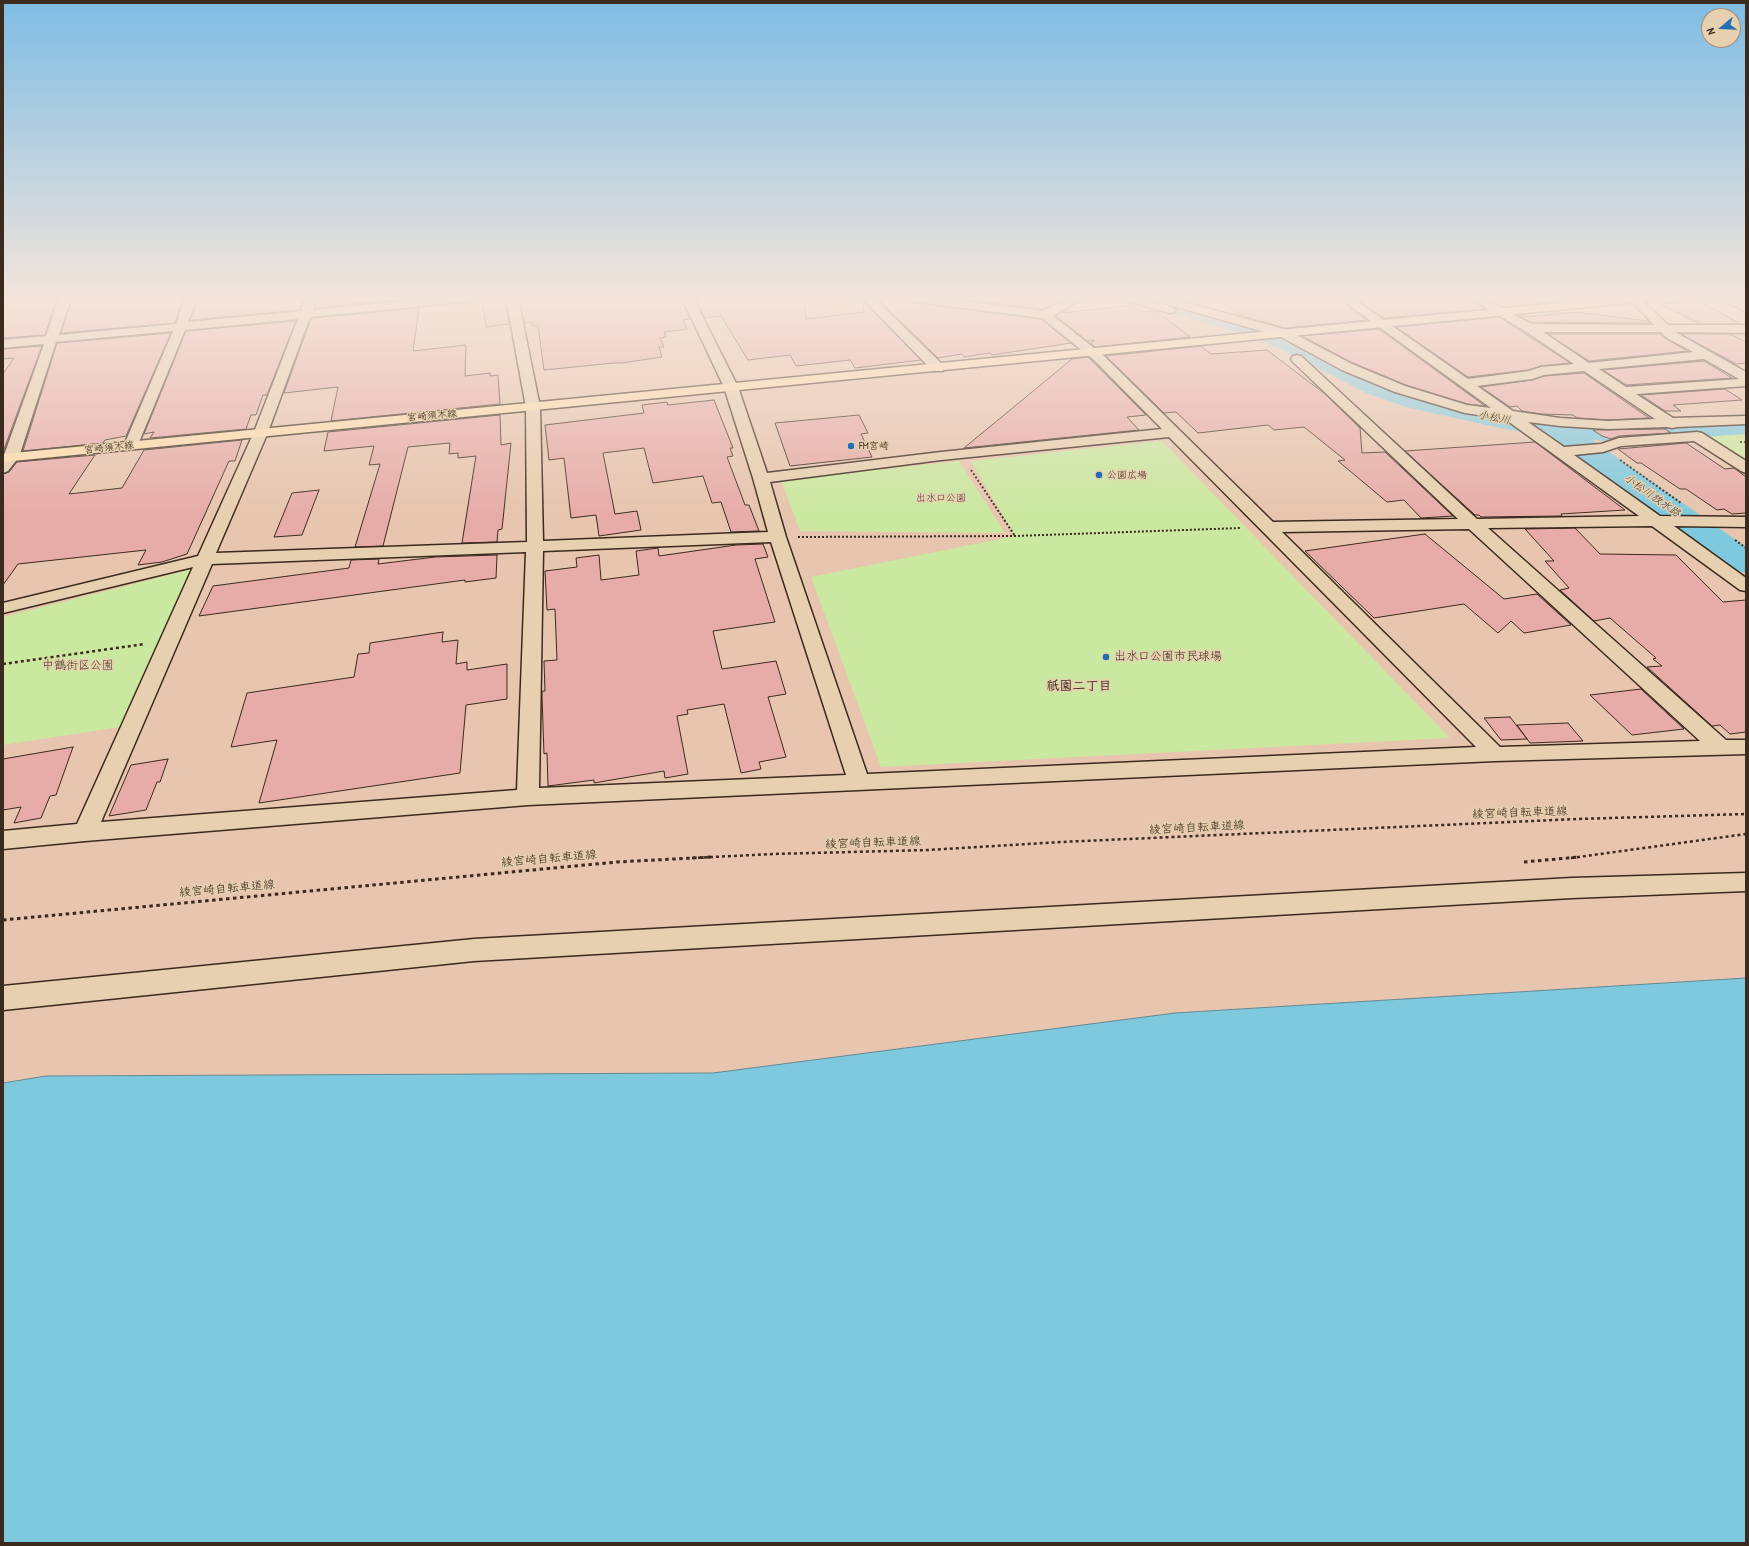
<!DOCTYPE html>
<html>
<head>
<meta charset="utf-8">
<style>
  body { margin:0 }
  #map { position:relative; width:1749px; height:1546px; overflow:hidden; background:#e7c5ae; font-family:"Patrick Hand",sans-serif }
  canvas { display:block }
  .frame { position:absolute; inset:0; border:4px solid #3b2a1e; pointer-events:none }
  .north { position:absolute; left:1701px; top:8px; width:40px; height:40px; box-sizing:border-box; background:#e7d0b0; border:1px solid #a28e76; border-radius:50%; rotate:251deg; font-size:11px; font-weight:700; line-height:16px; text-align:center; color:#3b2a1e }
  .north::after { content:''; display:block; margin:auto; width:14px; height:18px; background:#1f6fb2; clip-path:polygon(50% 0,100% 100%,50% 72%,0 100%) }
</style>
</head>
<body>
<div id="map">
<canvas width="1749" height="1546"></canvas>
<div class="frame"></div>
<div class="north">N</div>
</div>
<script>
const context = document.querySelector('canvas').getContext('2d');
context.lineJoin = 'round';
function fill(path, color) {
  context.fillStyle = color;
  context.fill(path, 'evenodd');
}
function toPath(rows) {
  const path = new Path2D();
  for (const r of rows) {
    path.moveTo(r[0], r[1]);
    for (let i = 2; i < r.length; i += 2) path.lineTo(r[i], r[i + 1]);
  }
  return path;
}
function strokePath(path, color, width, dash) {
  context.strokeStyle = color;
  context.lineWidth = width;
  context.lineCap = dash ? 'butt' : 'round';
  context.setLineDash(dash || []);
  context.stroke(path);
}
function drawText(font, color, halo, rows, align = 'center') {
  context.font = font + ' "Patrick Hand","Klee One",sans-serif';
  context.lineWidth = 3;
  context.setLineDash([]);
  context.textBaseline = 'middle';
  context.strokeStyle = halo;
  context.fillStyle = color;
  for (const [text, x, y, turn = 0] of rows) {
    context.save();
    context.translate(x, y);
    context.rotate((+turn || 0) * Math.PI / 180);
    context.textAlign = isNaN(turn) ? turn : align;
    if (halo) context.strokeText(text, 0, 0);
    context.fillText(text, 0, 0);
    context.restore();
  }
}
fill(toPath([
  [1746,431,1746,463,1700,433],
  [1162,441,1450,738,881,767,811,577,1015,536,971,461],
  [959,461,1005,533,800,531,781,480],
  [197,568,126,726,3,745,3,617]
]), '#cae8a0');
const water = toPath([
  [1746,978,1746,1543,3,1543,3,1083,46,1076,713,1073,1175,1013,1746,978]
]);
fill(water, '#7fc9df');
strokePath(water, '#648992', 1);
fill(toPath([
  [1131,298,1169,298,1258,323,1307,343,1384,381,1423,395,1500,412,1558,421,1629,424,1746,418,1746,434,1629,442,1592,440,1746,547,1746,573,1734,570,1549,437,1500,428,1406,407,1366,393,1289,353,1242,333,1134,303,1131,298]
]), '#7fc9df');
const building = toPath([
  [3,298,57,298,45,335,3,338,3,298],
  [72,298,183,298,175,323,61,333,72,298],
  [198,298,304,298,300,310,190,320,198,298],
  [318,298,416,298,315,308,318,298],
  [501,298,505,298,509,324,486,327,482,300,501,298],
  [520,298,681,298,690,319,683,320,687,329,664,332,666,337,660,338,664,347,659,347,662,357,622,363,614,363,544,370,538,326,532,326,531,322,524,323,520,298],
  [695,298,805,298,806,319,863,312,864,302,921,360,855,368,850,360,796,366,790,355,748,360,721,316,705,318,695,298],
  [877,298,904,298,910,302,1041,319,1071,343,992,355,990,353,964,357,962,354,938,358,877,298],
  [955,298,1065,298,1043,309,955,298],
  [1246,298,1338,298,1367,320,1285,328,1242,316,1221,302,1246,298],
  [1355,298,1469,298,1485,309,1384,318,1355,298],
  [1488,298,1525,298,1525,305,1503,307,1488,298],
  [1698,301,1741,324,1700,324,1661,304,1698,301],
  [1132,305,1142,312,1156,311,1190,337,1095,347,1091,343,1095,340,1087,341,1056,316,1060,313,1132,305],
  [419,308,413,351,466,345,465,376,490,373,490,376,498,375,500,404,331,421,338,387,284,393,311,318,419,308],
  [1576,312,1648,321,1650,323,1531,322,1518,315,1525,315,1525,317,1576,312],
  [1499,317,1570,363,1541,366,1529,370,1468,377,1396,327,1499,317],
  [296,321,267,395,263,395,256,415,251,415,246,429,150,438,154,432,144,434,186,331,296,321],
  [1379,329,1485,406,1467,404,1406,385,1353,363,1302,336,1379,329],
  [171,333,126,436,105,440,103,443,23,451,57,343,171,333],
  [1548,334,1660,334,1666,339,1688,351,1589,361,1548,334],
  [1681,334,1730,334,1746,342,1746,363,1736,364,1681,334],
  [42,346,3,452,3,374,14,358,3,359,3,349,42,346],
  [1201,346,1211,354,1267,350,1325,394,1360,428,1362,453,1385,452,1453,516,1421,518,1404,500,1387,502,1338,461,1345,460,1304,427,1274,430,1268,425,1198,433,1176,412,1164,413,1106,356,1201,346],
  [1088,357,1146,415,1127,417,1139,430,964,448,1072,359,1088,357],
  [1704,361,1732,378,1626,385,1603,370,1704,361],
  [1584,373,1649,418,1608,420,1577,418,1573,415,1541,414,1522,411,1517,406,1510,407,1481,387,1532,380,1544,376,1584,373],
  [1725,389,1742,400,1673,405,1681,411,1665,411,1641,395,1725,389],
  [714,400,733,448,730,448,733,456,727,457,745,505,749,505,759,531,731,532,721,502,712,503,703,476,653,483,644,448,603,453,615,514,637,511,641,530,599,536,596,515,571,518,564,458,549,460,545,425,644,413,642,405,667,402,668,405,714,400],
  [500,415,501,445,511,443,502,529,498,530,497,542,462,543,476,456,458,458,458,453,449,454,450,443,408,447,383,546,355,547,380,464,369,465,374,446,324,451,328,432,500,415],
  [859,415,868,433,861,434,872,457,790,466,775,423,859,415],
  [1665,429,1671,433,1619,436,1611,439,1602,436,1593,430,1665,429],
  [242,440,235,461,229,461,187,554,162,562,138,565,146,550,18,564,3,585,3,474,9,472,17,462,95,455,69,494,122,488,144,450,242,440],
  [1535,442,1625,510,1561,514,1562,516,1481,517,1479,515,1475,515,1405,451,1535,442],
  [1686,443,1725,469,1734,468,1746,477,1746,513,1732,514,1724,509,1717,510,1686,489,1680,489,1641,463,1637,463,1618,449,1686,443],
  [319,490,302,535,274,537,292,493,319,490],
  [1575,528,1600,554,1676,555,1723,602,1746,600,1746,732,1730,734,1720,725,1712,726,1647,667,1662,666,1653,659,1656,658,1610,618,1594,621,1560,590,1569,588,1545,561,1554,561,1525,529,1575,528],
  [1425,534,1504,599,1537,594,1571,625,1524,633,1511,621,1498,633,1464,604,1374,618,1305,551,1425,534],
  [763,544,768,557,755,559,775,622,713,631,722,669,776,661,786,694,768,697,786,757,759,762,761,769,741,773,724,704,687,710,688,714,677,716,688,774,665,778,664,771,594,783,594,780,548,786,547,753,544,754,542,697,542,691,545,691,544,661,557,660,555,609,547,610,545,571,577,567,576,558,599,555,601,580,639,575,636,551,658,548,659,556,736,545,763,544],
  [497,555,496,578,465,582,465,580,199,616,213,586,349,568,351,560,379,559,378,564,435,557,497,555],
  [443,632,442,642,458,640,456,664,467,662,467,670,507,664,507,699,466,705,460,773,259,803,277,740,231,747,247,693,354,677,358,654,369,653,370,643,443,632],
  [1641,689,1684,729,1632,735,1590,695,1641,689],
  [1510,717,1527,739,1501,740,1484,718,1510,717],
  [1568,723,1583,741,1530,743,1517,725,1568,723],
  [73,747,56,795,50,796,41,818,14,823,21,807,3,810,3,759,73,747],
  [168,759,160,782,157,782,146,810,109,816,131,765,168,759]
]);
fill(building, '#e7aca8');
strokePath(building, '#3b2a1e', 1);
const minor = toPath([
  [59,298,71,298,59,335,176,324,185,298,197,298,188,322,301,311,306,298,317,298,313,310,435,298,479,298,474,301,310,317,268,432,216,553,527,542,526,407,506,298,518,298,540,407,543,541,768,532,753,478,724,387,682,298,693,298,738,387,767,473,941,452,1162,429,1095,361,1042,318,910,301,905,298,940,298,1043,311,1069,298,1084,298,1053,316,1103,355,1273,522,1458,519,1293,362,1291,359,1293,356,1297,355,1301,356,1477,519,1639,516,1505,419,1465,413,1395,392,1342,370,1279,336,1152,300,1151,298,1170,298,1287,330,1352,364,1405,386,1467,405,1491,408,1339,298,1352,298,1468,379,1529,371,1541,367,1574,364,1525,331,1470,298,1484,298,1531,324,1654,325,1637,307,1624,298,1638,298,1645,303,1668,325,1746,325,1746,333,1675,332,1746,372,1746,386,1636,394,1673,418,1746,416,1746,424,1677,427,1672,428,1667,427,1608,429,1560,426,1528,422,1564,447,1601,444,1619,438,1697,432,1702,433,1746,461,1746,473,1741,471,1694,441,1621,446,1603,452,1574,455,1660,516,1746,517,1746,527,1674,526,1746,578,1746,591,1740,590,1652,526,1488,528,1726,740,1746,740,1746,754,1495,761,528,805,85,841,3,849,3,831,77,824,193,567,3,613,3,603,198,556,254,432,298,319,185,330,138,445,136,448,131,449,126,448,124,445,173,331,56,342,19,457,8,471,3,473,3,458,44,344,3,348,3,340,46,336,59,298],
  [1543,332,1661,332,1667,338,1693,352,1589,363,1543,332],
  [1704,359,1739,379,1626,387,1599,369,1704,359],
  [1584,371,1655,419,1608,421,1560,418,1513,411,1477,386,1532,379,1544,375,1584,371],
  [1169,437,1476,747,867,774,786,537,770,482,941,460,1169,437],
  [1469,529,1700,741,1500,747,1282,532,1469,529],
  [771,542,846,775,539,788,543,551,771,542],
  [526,552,517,790,101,822,212,564,526,552],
  [862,298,874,298,943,365,944,368,943,371,933,371,862,298],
  [1122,298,1141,298,1174,308,1176,310,1174,312,1170,313,1123,300,1122,298],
  [1719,298,1734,298,1746,305,1746,312,1719,298],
  [1746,873,1746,891,1572,898,474,961,3,1010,3,986,474,939,1572,878,1746,873]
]);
const major = toPath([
  [1610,298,1654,298,1649,301,3,462,3,454,1610,298]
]);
strokePath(minor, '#3b2a1e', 3);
strokePath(major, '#3b2a1e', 3);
strokePath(toPath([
  [1740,442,1746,442],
  [1620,460,1681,503],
  [971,470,1015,536],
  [798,537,1015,536,1241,528],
  [1735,540,1746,548]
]), '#3b2a1e', 2, [2, 2]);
strokePath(toPath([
  [3,664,145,644],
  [692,858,773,854,928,850,1061,842,1577,819,1746,814],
  [1571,858,1746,834]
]), '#3b2a1e', 2.5, [3, 3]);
strokePath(toPath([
  [1524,862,1579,857],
  [3,920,617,862,712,857]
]), '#3b2a1e', 3, [3.5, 3.5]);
fill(minor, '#e7d0b0');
fill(major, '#fddcac');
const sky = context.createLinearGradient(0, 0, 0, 515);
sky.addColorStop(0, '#7ebce4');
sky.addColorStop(0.58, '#f4e5db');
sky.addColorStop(1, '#f4e5db00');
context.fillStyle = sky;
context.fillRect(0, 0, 1749, 515);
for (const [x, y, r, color] of [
  [851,446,4,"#1f6fb2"],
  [1099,475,4,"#1f6fb2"],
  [1106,657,4,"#1f6fb2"]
]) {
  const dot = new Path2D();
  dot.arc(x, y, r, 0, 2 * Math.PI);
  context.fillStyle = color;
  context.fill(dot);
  strokePath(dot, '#e7d0b0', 1.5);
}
drawText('10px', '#3b2a1e', '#e7d0b0', [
  ["宮崎須木線",432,416,-5],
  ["宮崎須木線",109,448,-6]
]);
drawText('10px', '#3b2a1e', '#e7d0b0', [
  ["FM宮崎",859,446],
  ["公園広場",1107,475]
], 'left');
drawText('10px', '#493d2b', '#e7d0b0', [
  ["出水口公園",941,498]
]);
drawText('italic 11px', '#45423b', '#e7d0b0', [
  ["小松川",1494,418,11],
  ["小松川放水路",1652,496,35]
]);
drawText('12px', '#3b2a1e', '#e7d0b0', [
  ["出水口公園市民球場",1114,657]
], 'left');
drawText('12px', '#493d2b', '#e7d0b0', [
  ["中鶴街区公園",78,666]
]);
drawText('12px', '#3b2a1e', '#e7d0b0', [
  ["綾宮崎自転車道線",1520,813,-2],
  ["綾宮崎自転車道線",1197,828,-3],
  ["綾宮崎自転車道線",873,843,-2],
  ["綾宮崎自転車道線",549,859,-5],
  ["綾宮崎自転車道線",227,889,-5]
]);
drawText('bold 13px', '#3b2a1e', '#e7d0b0', [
  ["祇園二丁目",1079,687]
]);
</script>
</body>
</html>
